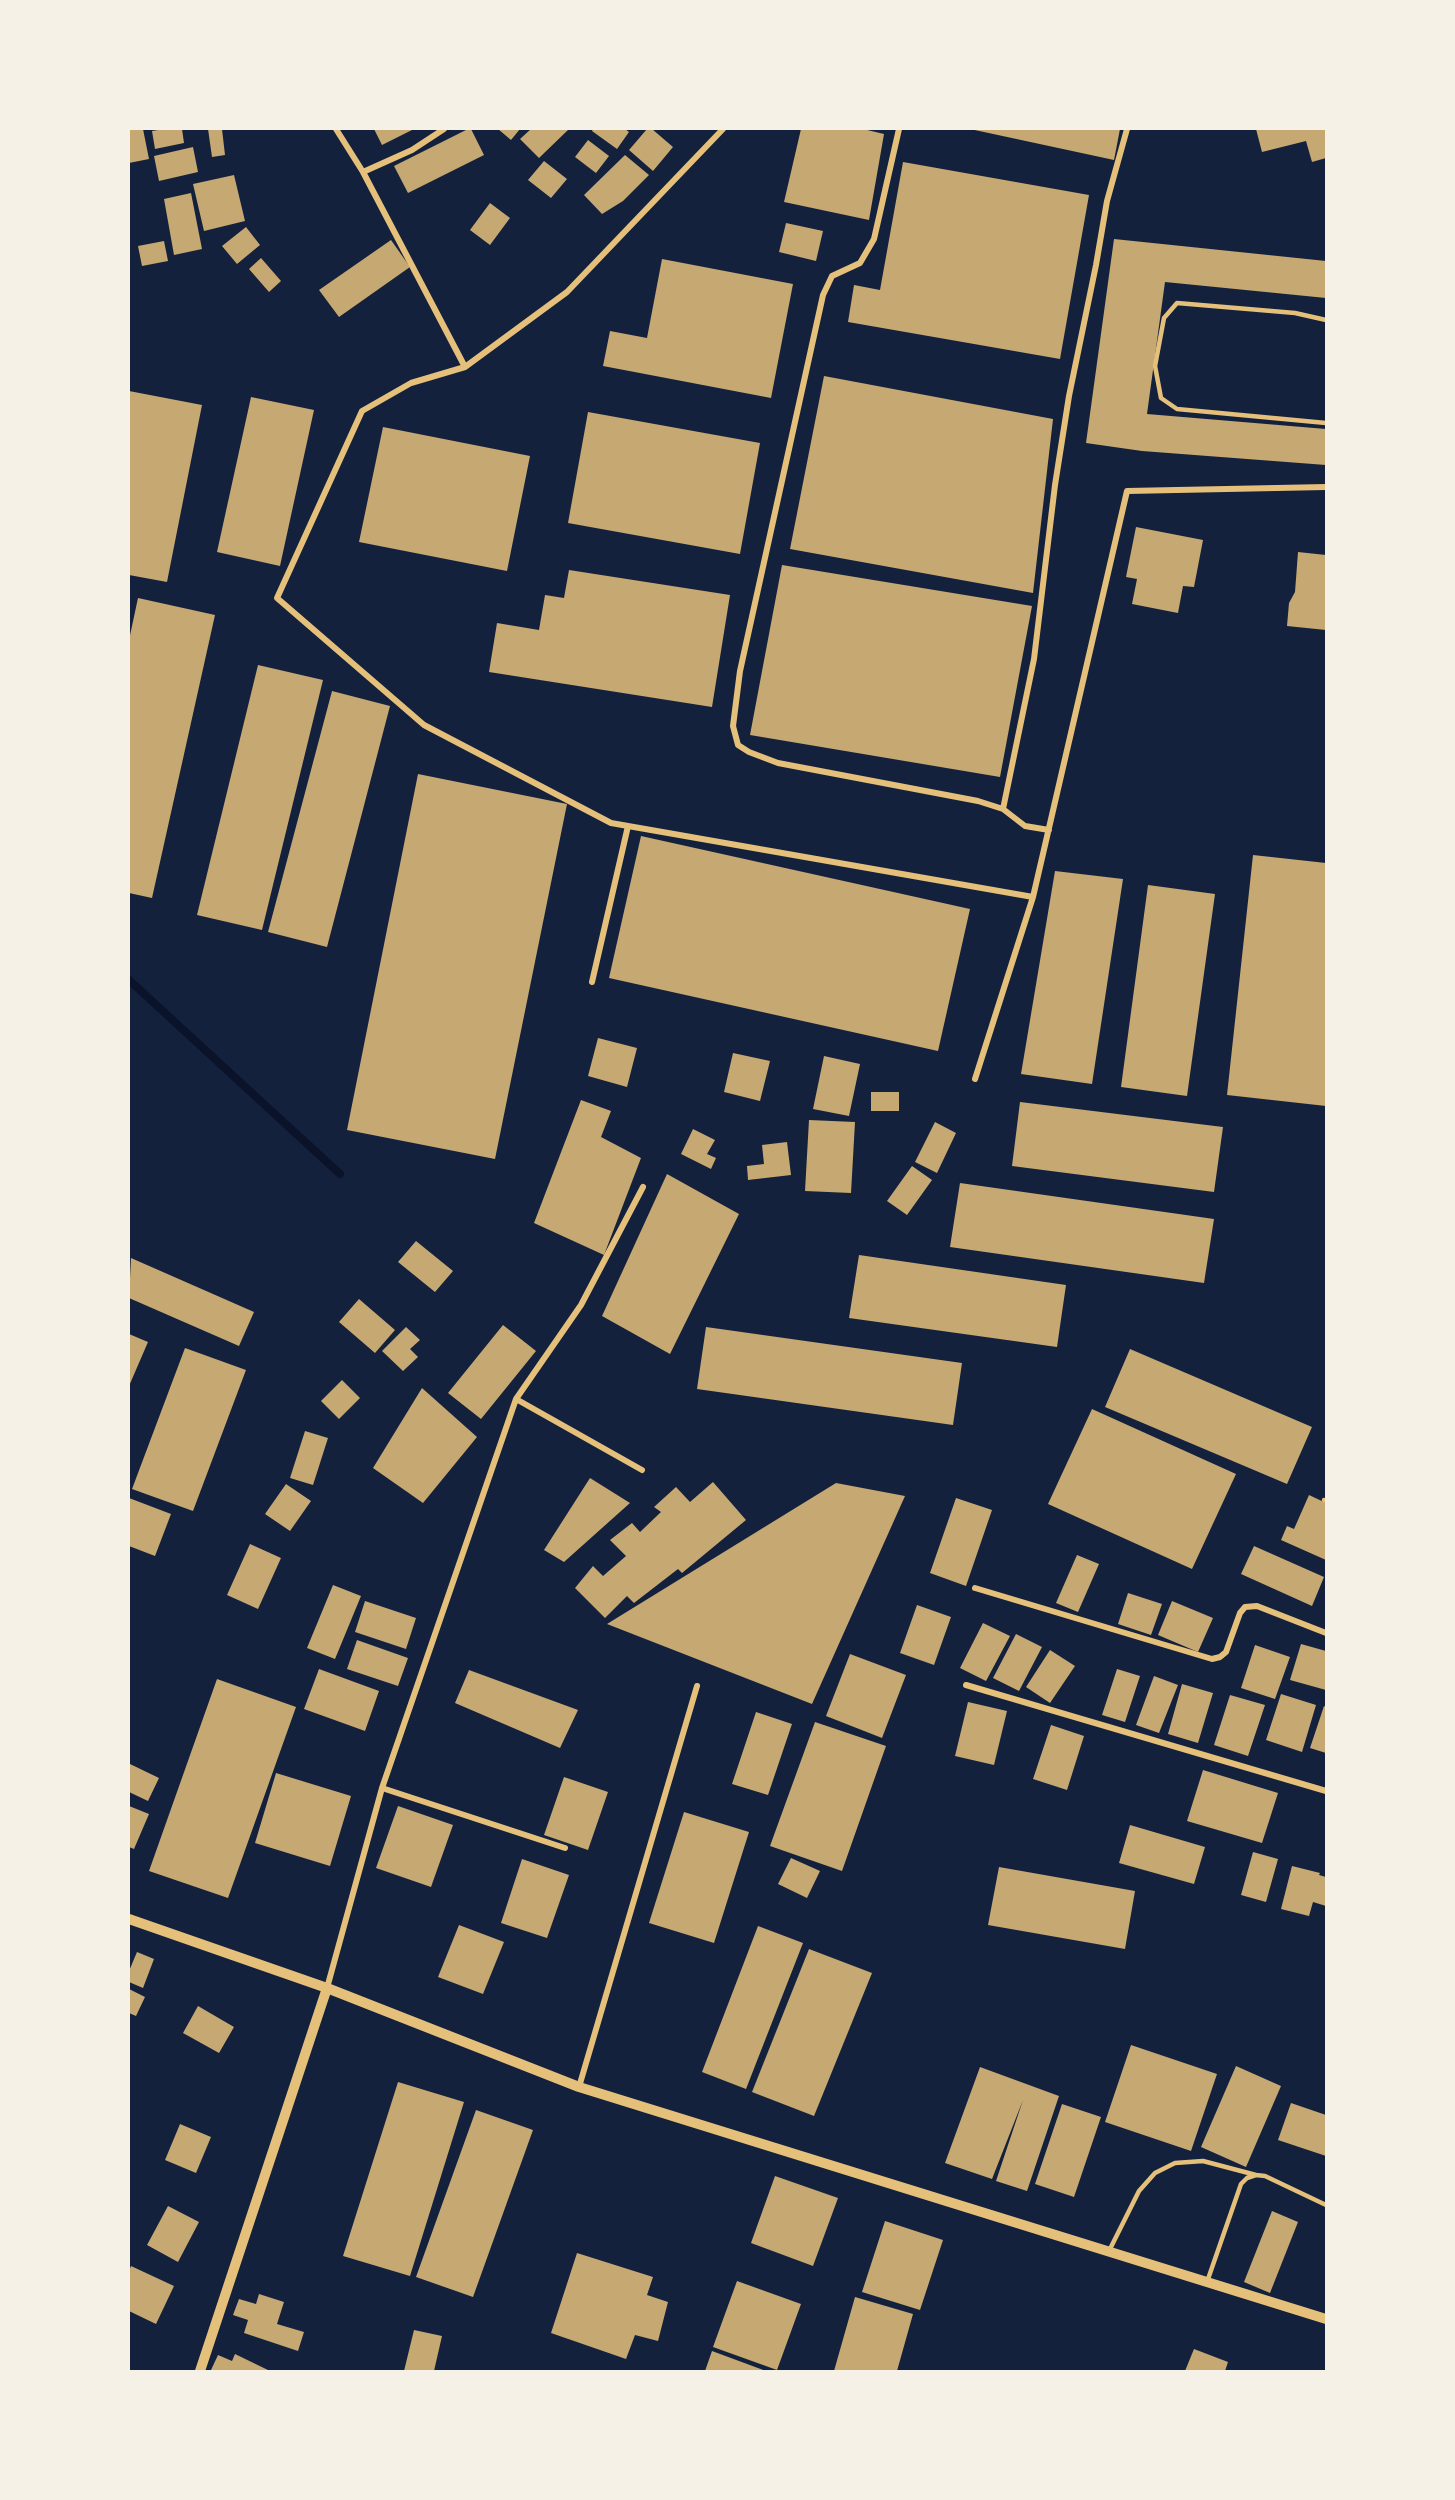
<!DOCTYPE html>
<html>
<head>
<meta charset="utf-8">
<style>
  body { margin:0 }
  #map { position:relative; width:1455px; height:2500px; overflow:hidden; background:#14213d; font-family:"Space Grotesk",sans-serif }
  canvas { display:block }
  .frame { position:absolute; inset:0; border:130px solid #f6f1e7; pointer-events:none }
</style>
</head>
<body>
<div id="map">
<canvas width="1455" height="2500"></canvas>
<div class="frame"></div>
</div>
<script>
const context = document.querySelector('canvas').getContext('2d');
context.lineJoin = 'round';
function toPath(rows) {
  const path = new Path2D();
  for (const r of rows) {
    path.moveTo(r[0], r[1]);
    for (let i = 2; i < r.length; i += 2) path.lineTo(r[i], r[i + 1]);
  }
  return path;
}
function strokePath(path, color, width, dash) {
  context.strokeStyle = color;
  context.lineWidth = width;
  context.lineCap = dash ? 'butt' : 'round';
  context.setLineDash(dash || []);
  context.stroke(path);
}
function fill(path, color) {
  context.fillStyle = color;
  context.fill(path, 'evenodd');
}
strokePath(toPath([
  [129,980,340,1174]
]), '#0b132b', 8);
fill(toPath([
  [129,129,143,129,149,159,129,163],
  [164,129,182,129,184,143,155,149,152,131],
  [208,129,222,129,225,155,212,157],
  [374,129,414,129,382,145],
  [468,129,471,129,484,155,408,193,394,166],
  [498,129,520,129,511,140],
  [531,129,566,129,568,130,539,158,520,139],
  [593,129,625,129,629,132,617,149,592,131],
  [647,129,652,129,673,147,653,171,629,150],
  [801,129,863,129,884,134,869,220,784,202],
  [970,129,1120,129,1114,160],
  [1256,129,1326,129,1326,158,1312,162,1306,141,1262,152],
  [588,140,609,156,596,173,575,157],
  [193,147,198,172,159,181,154,156],
  [625,155,649,175,623,201,602,214,584,195],
  [544,161,567,179,551,198,528,180],
  [903,162,1089,195,1060,359,848,322,854,285,880,290],
  [234,175,245,221,204,231,193,184],
  [191,193,202,249,174,255,164,199],
  [490,203,510,218,490,245,470,230],
  [786,223,823,231,816,261,779,252],
  [246,227,260,245,237,264,222,246],
  [1114,239,1326,261,1326,298,1165,282,1147,414,1326,429,1326,465,1142,451,1086,443],
  [391,240,410,267,339,317,319,290],
  [164,241,168,261,142,266,138,246],
  [261,258,281,281,269,292,249,269],
  [662,259,793,284,771,398,603,366,610,331,647,338],
  [824,376,1053,419,1033,593,790,549],
  [129,391,202,405,167,582,129,575],
  [251,397,314,410,280,566,217,552],
  [588,412,760,443,740,554,568,523],
  [383,427,530,456,507,571,359,542],
  [1136,527,1203,540,1194,587,1183,586,1178,613,1132,604,1137,579,1126,577],
  [1298,552,1326,555,1326,630,1287,626,1289,603,1295,592],
  [782,565,1032,606,1000,777,750,735],
  [569,570,730,595,712,707,489,672,497,623,539,630,545,595,564,598],
  [138,598,215,615,152,898,129,893,129,640],
  [258,665,323,680,262,930,197,915],
  [332,691,390,706,327,947,268,932],
  [418,774,567,804,495,1159,347,1130],
  [641,836,970,909,938,1051,609,978],
  [1253,855,1326,863,1326,1106,1227,1095],
  [1055,871,1123,879,1092,1084,1021,1074],
  [1148,885,1215,894,1187,1096,1121,1087],
  [598,1038,637,1048,627,1087,588,1076],
  [733,1053,770,1061,760,1101,724,1092],
  [824,1056,860,1064,849,1116,813,1109],
  [871,1092,899,1092,899,1111,871,1111],
  [581,1100,611,1111,601,1137,641,1158,604,1255,534,1223],
  [1020,1102,1223,1127,1214,1192,1012,1166],
  [809,1120,855,1122,851,1193,805,1191],
  [935,1122,956,1133,937,1173,915,1162],
  [693,1129,715,1140,707,1154,716,1158,711,1169,681,1154],
  [787,1142,791,1175,748,1180,747,1166,764,1164,762,1145],
  [912,1166,932,1180,907,1215,887,1201],
  [667,1174,739,1214,670,1354,602,1316],
  [960,1183,1214,1219,1204,1283,950,1247],
  [416,1241,453,1271,435,1292,398,1262],
  [859,1255,1066,1285,1057,1347,849,1318],
  [131,1258,254,1312,239,1346,129,1298],
  [359,1299,395,1330,375,1353,339,1322],
  [503,1325,536,1351,481,1419,448,1393],
  [406,1327,420,1340,410,1349,418,1357,403,1371,382,1351],
  [706,1327,962,1363,953,1425,697,1389],
  [129,1334,148,1342,129,1386],
  [185,1348,246,1370,193,1511,132,1489],
  [1130,1349,1312,1427,1287,1484,1105,1407],
  [342,1380,360,1398,339,1419,321,1401],
  [422,1388,477,1437,423,1503,373,1468],
  [1092,1409,1236,1474,1192,1569,1048,1504],
  [305,1431,328,1438,313,1485,290,1478],
  [590,1478,630,1503,564,1562,544,1550],
  [713,1482,746,1520,682,1573,678,1569,634,1603,627,1596,605,1618,575,1588,593,1566,603,1576,626,1556,610,1540,632,1523,640,1532,661,1512,654,1507,676,1487,690,1502],
  [836,1483,905,1496,812,1704,607,1624],
  [286,1484,311,1501,290,1531,265,1514],
  [1309,1495,1326,1503,1326,1560,1281,1540,1287,1526,1294,1529],
  [129,1498,171,1514,155,1556,129,1546],
  [956,1498,992,1510,966,1586,930,1573],
  [250,1544,281,1558,258,1609,227,1595],
  [1254,1546,1324,1577,1312,1606,1241,1574],
  [1077,1555,1099,1564,1078,1612,1056,1603],
  [333,1585,361,1596,335,1659,307,1648],
  [1128,1593,1162,1604,1151,1635,1118,1624],
  [365,1601,416,1618,406,1649,355,1632],
  [1172,1601,1213,1618,1198,1652,1158,1635],
  [917,1605,951,1617,934,1665,900,1653],
  [983,1623,1010,1636,986,1681,960,1668],
  [1016,1634,1042,1647,1019,1691,993,1678],
  [357,1640,408,1658,398,1686,347,1669],
  [1301,1644,1326,1651,1326,1690,1290,1680],
  [1255,1645,1290,1657,1275,1699,1241,1688],
  [1050,1650,1075,1666,1050,1703,1026,1687],
  [850,1654,906,1675,882,1738,826,1716],
  [319,1669,379,1691,365,1731,304,1709],
  [1117,1669,1140,1676,1125,1722,1102,1715],
  [469,1670,578,1710,560,1748,455,1703],
  [1154,1676,1178,1685,1159,1733,1136,1725],
  [217,1679,296,1707,228,1898,149,1871],
  [1182,1684,1213,1693,1198,1743,1168,1734],
  [1281,1694,1316,1705,1302,1752,1266,1740],
  [1230,1695,1265,1705,1248,1756,1214,1745],
  [968,1702,1007,1711,994,1765,955,1756],
  [1324,1706,1326,1707,1326,1753,1310,1748],
  [756,1712,792,1724,768,1795,732,1784],
  [815,1722,886,1746,842,1871,770,1846],
  [1051,1725,1084,1736,1067,1790,1033,1779],
  [130,1764,159,1778,148,1801,129,1792],
  [1203,1770,1278,1793,1262,1843,1187,1821],
  [276,1773,351,1796,330,1866,255,1843],
  [564,1777,608,1792,588,1850,544,1835],
  [129,1806,149,1814,134,1849,129,1847],
  [398,1806,453,1825,431,1887,376,1868],
  [684,1812,749,1832,714,1943,649,1923],
  [1130,1825,1205,1847,1194,1884,1119,1863],
  [1253,1852,1278,1859,1266,1902,1241,1895],
  [791,1858,820,1871,807,1898,778,1884],
  [522,1859,569,1875,547,1938,501,1923],
  [1292,1866,1320,1873,1319,1875,1326,1877,1326,1906,1313,1902,1309,1916,1281,1909],
  [999,1867,1135,1891,1125,1949,988,1925],
  [459,1925,504,1942,483,1994,438,1977],
  [758,1926,803,1943,746,2089,702,2072],
  [809,1949,872,1973,814,2116,752,2092],
  [137,1952,154,1959,143,1988,129,1982,129,1971],
  [129,1989,145,1997,136,2016,129,2013],
  [198,2006,234,2027,219,2053,183,2033],
  [1131,2045,1217,2074,1191,2151,1105,2122],
  [1236,2066,1281,2086,1246,2167,1201,2147],
  [980,2067,1059,2096,1027,2191,996,2181,1023,2100,992,2179,945,2163],
  [398,2082,464,2102,410,2276,343,2256],
  [1291,2103,1326,2115,1326,2156,1278,2140],
  [1062,2104,1101,2117,1074,2197,1035,2184],
  [476,2110,533,2130,473,2297,416,2277],
  [180,2124,211,2137,196,2173,165,2160],
  [775,2176,838,2198,813,2266,751,2243],
  [168,2206,199,2222,178,2262,147,2245],
  [1272,2211,1298,2222,1270,2293,1244,2282],
  [885,2221,943,2240,920,2310,862,2292],
  [577,2253,653,2277,647,2295,668,2302,658,2341,635,2335,626,2359,551,2333],
  [131,2266,174,2286,156,2324,129,2311,129,2271],
  [737,2281,801,2304,777,2370,713,2347],
  [259,2294,284,2302,277,2324,304,2332,298,2351,244,2333,248,2320,233,2315,239,2299,256,2304],
  [855,2297,913,2314,897,2371,834,2371],
  [414,2330,442,2336,434,2371,404,2371],
  [1194,2349,1228,2362,1225,2371,1185,2371],
  [712,2351,766,2371,705,2371],
  [235,2354,270,2371,211,2370,218,2355,232,2361]
]), '#c6a872');
strokePath(toPath([
  [1326,320,1295,313,1177,303,1164,318,1155,366,1161,398,1177,409,1326,423],
  [1324,1500,1326,1501],
  [1109,2251,1139,2191,1155,2173,1175,2163,1203,2161,1256,2175],
  [1207,2282,1241,2184,1247,2178,1256,2175,1265,2176,1326,2205]
]), '#e5c07b', 4.5);
strokePath(toPath([
  [336,129,363,172,465,367],
  [723,129,567,292,465,367,411,383,362,411,277,598,424,725,611,823,1033,897],
  [899,129,874,239,860,263,832,276,823,295,740,671,733,726,738,745,749,752,778,763,978,801,1003,809,1025,826,1049,830],
  [363,172,412,150,444,129],
  [1003,809,1034,659,1055,485,1069,396,1096,265,1107,201,1127,129],
  [592,982,628,826],
  [975,1079,1033,897,1127,491,1326,487],
  [516,1399,642,1470],
  [975,1588,1212,1659,1220,1657,1226,1652,1240,1613,1245,1607,1257,1606,1326,1633],
  [966,1685,1326,1791],
  [382,1788,565,1848],
  [327,1988,382,1788,516,1399,581,1305,643,1187],
  [579,2087,697,1686]
]), '#e5c07b', 6);
strokePath(toPath([
  [129,1919,327,1988,579,2087,1326,2319],
  [200,2371,327,1988]
]), '#e5c07b', 10);
</script>
</body>
</html>
